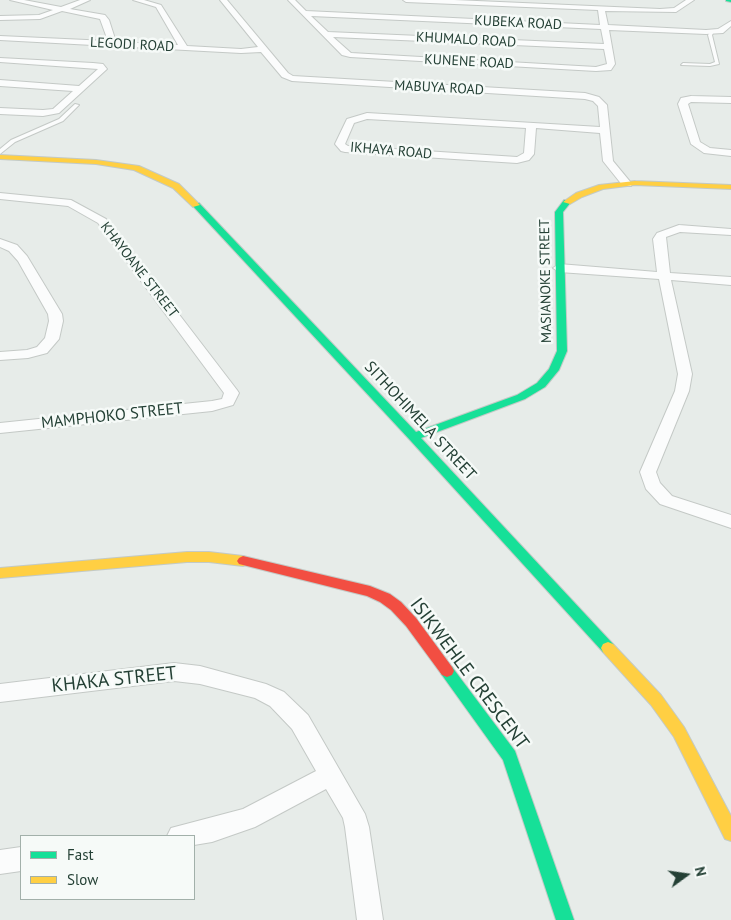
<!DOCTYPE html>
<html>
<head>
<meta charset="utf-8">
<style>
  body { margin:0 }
  #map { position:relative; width:731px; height:920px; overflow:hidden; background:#e7ece9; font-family:"PT Sans",sans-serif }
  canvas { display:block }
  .legend { position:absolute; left:20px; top:835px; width:175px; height:65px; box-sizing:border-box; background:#f6faf8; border:1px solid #a2b0aa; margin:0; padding:6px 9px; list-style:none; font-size:15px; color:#244035 }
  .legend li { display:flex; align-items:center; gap:10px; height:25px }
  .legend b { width:25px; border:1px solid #a2b0aa }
  .north { position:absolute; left:661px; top:850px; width:50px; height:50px; -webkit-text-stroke:4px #f6faf8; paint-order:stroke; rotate:76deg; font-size:14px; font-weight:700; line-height:20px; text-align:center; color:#244035 }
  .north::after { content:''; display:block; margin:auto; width:18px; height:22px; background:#244035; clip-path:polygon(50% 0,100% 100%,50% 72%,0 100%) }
</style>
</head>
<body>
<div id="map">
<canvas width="731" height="920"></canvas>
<ul class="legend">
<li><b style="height:6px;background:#16e098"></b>Fast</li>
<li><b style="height:6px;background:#ffcf43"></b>Slow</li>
</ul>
<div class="north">N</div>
</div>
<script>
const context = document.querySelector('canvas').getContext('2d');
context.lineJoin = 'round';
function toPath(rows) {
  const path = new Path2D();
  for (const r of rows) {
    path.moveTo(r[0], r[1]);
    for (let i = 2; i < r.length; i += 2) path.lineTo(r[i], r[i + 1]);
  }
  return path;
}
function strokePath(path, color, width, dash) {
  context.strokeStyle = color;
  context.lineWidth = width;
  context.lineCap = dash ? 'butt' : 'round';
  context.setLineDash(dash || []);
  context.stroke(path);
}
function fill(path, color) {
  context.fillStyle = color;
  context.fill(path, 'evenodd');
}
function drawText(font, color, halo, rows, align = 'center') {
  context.font = font + ' "PT Sans",sans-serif';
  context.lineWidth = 5;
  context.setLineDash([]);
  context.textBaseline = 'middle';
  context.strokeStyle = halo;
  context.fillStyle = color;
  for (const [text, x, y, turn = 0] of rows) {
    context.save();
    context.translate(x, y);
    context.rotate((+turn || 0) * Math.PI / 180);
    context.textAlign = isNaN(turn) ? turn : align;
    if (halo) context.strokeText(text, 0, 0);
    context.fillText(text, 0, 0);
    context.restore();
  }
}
const lane = toPath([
  [711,31,714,32,712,35,719,64,710,66,681,65,683,63,710,64,715,62,708,35,711,31],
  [75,104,79,105,63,121,15,142,0,154,0,149,11,140,59,119,75,104]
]);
const street = toPath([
  [10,0,24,0,61,7,80,0,90,0,70,9,105,15,109,20,116,42,178,45,156,7,133,0,144,0,161,5,187,46,241,49,258,47,220,0,227,0,288,73,293,76,585,93,599,97,607,105,613,161,632,184,631,186,623,186,603,161,600,133,536,128,534,154,529,160,517,163,345,152,341,151,335,144,347,119,367,113,600,127,598,106,593,101,585,99,292,81,282,77,261,52,241,53,0,40,0,36,108,41,100,19,62,11,40,19,0,20,0,16,39,15,53,10,10,0],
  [367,119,526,128,524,153,517,157,348,146,345,144,354,123,367,119],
  [288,0,295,0,306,11,600,25,598,10,406,2,403,0,454,0,660,9,674,8,686,0,694,0,676,12,605,11,608,25,706,30,718,29,731,21,731,26,723,33,706,34,609,30,615,64,611,70,596,71,350,57,342,55,288,0],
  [311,16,601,29,604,44,328,32,311,16],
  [333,37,604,49,607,64,596,67,351,53,333,37],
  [0,58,93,63,103,64,107,69,59,113,43,116,0,114,0,108,43,110,53,109,73,91,0,86,0,80,79,86,98,69,0,62,0,58],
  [691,96,731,97,731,103,691,102,688,104,700,142,710,148,731,150,731,156,704,153,691,144,678,104,681,98,691,96],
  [0,193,71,200,106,219,237,390,239,393,233,405,212,411,0,433,0,423,212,401,222,399,224,393,98,223,68,206,0,199,0,193],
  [679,225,731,229,731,235,680,232,666,237,670,273,731,277,731,285,671,280,692,374,689,391,656,472,660,483,672,496,731,515,731,528,660,504,646,489,640,472,675,391,678,374,659,279,559,272,553,268,559,264,657,272,653,239,657,233,679,225],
  [0,239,17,245,27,256,62,314,63,321,59,339,47,353,28,358,0,360,0,352,27,350,37,347,45,338,49,321,48,314,18,261,9,251,0,247,0,239],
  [174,663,200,666,266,684,284,692,308,715,365,814,369,827,383,920,357,920,345,827,343,818,326,789,255,827,212,842,194,845,194,836,167,836,171,828,243,809,316,771,292,729,270,706,255,698,200,684,174,681,0,702,0,684,174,663],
  [21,847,21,871,0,874,0,850,21,847]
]);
const fast = toPath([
  [726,0,731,0,731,2,726,1,726,0],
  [564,200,571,202,563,212,567,351,559,370,545,387,525,399,421,438,613,644,615,648,613,652,608,654,603,652,410,440,192,205,199,203,416,432,517,395,537,383,549,369,557,351,555,212,564,200],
  [447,665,452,667,515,751,574,920,556,920,503,760,442,675,440,671,442,667,447,665]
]);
const slow = toPath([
  [0,155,96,160,139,166,179,184,200,205,193,207,173,188,134,170,96,164,0,159,0,155],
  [635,181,731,185,731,189,635,185,603,189,582,197,570,204,563,202,576,193,599,185,635,181],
  [187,552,209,552,243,556,247,558,249,561,247,564,243,566,209,562,187,562,0,578,0,568,187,552],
  [608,642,613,644,661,695,684,727,731,816,731,841,725,839,674,737,651,705,603,652,601,648,603,644,608,642]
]);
const jam = toPath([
  [243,556,370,586,390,594,401,602,416,618,452,667,454,671,452,675,447,677,442,675,406,626,391,610,380,602,367,596,239,564,237,561,239,558,243,556]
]);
strokePath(lane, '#c4c9c6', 2);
strokePath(street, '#c4c9c6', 2);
strokePath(fast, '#c3cac6', 2);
strokePath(slow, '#c3cac6', 2);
strokePath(jam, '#c3cac6', 2);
fill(lane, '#fbfcfc');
fill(street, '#fbfcfc');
fill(fast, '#16e098');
fill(slow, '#ffcf43');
fill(jam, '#f24e42');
drawText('14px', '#244035', '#f6faf8', [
  ["KUBEKA ROAD",518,23,3],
  ["KHUMALO ROAD",466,40,3],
  ["LEGODI ROAD",132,45,3],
  ["KUNENE ROAD",469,62,3],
  ["MABUYA ROAD",439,88,3],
  ["IKHAYA ROAD",391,151,5],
  ["KHAYOANE STREET",139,270,52],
  ["MASIANOKE STREET",546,281,-91]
]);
drawText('16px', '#244035', '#f6faf8', [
  ["MAMPHOKO STREET",112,416,-6],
  ["SITHOHIMELA STREET",420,421,47]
]);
drawText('19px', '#244035', '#f6faf8', [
  ["ISIKWEHLE CRESCENT",469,674,53],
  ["KHAKA STREET",114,680,-6]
]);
</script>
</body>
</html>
